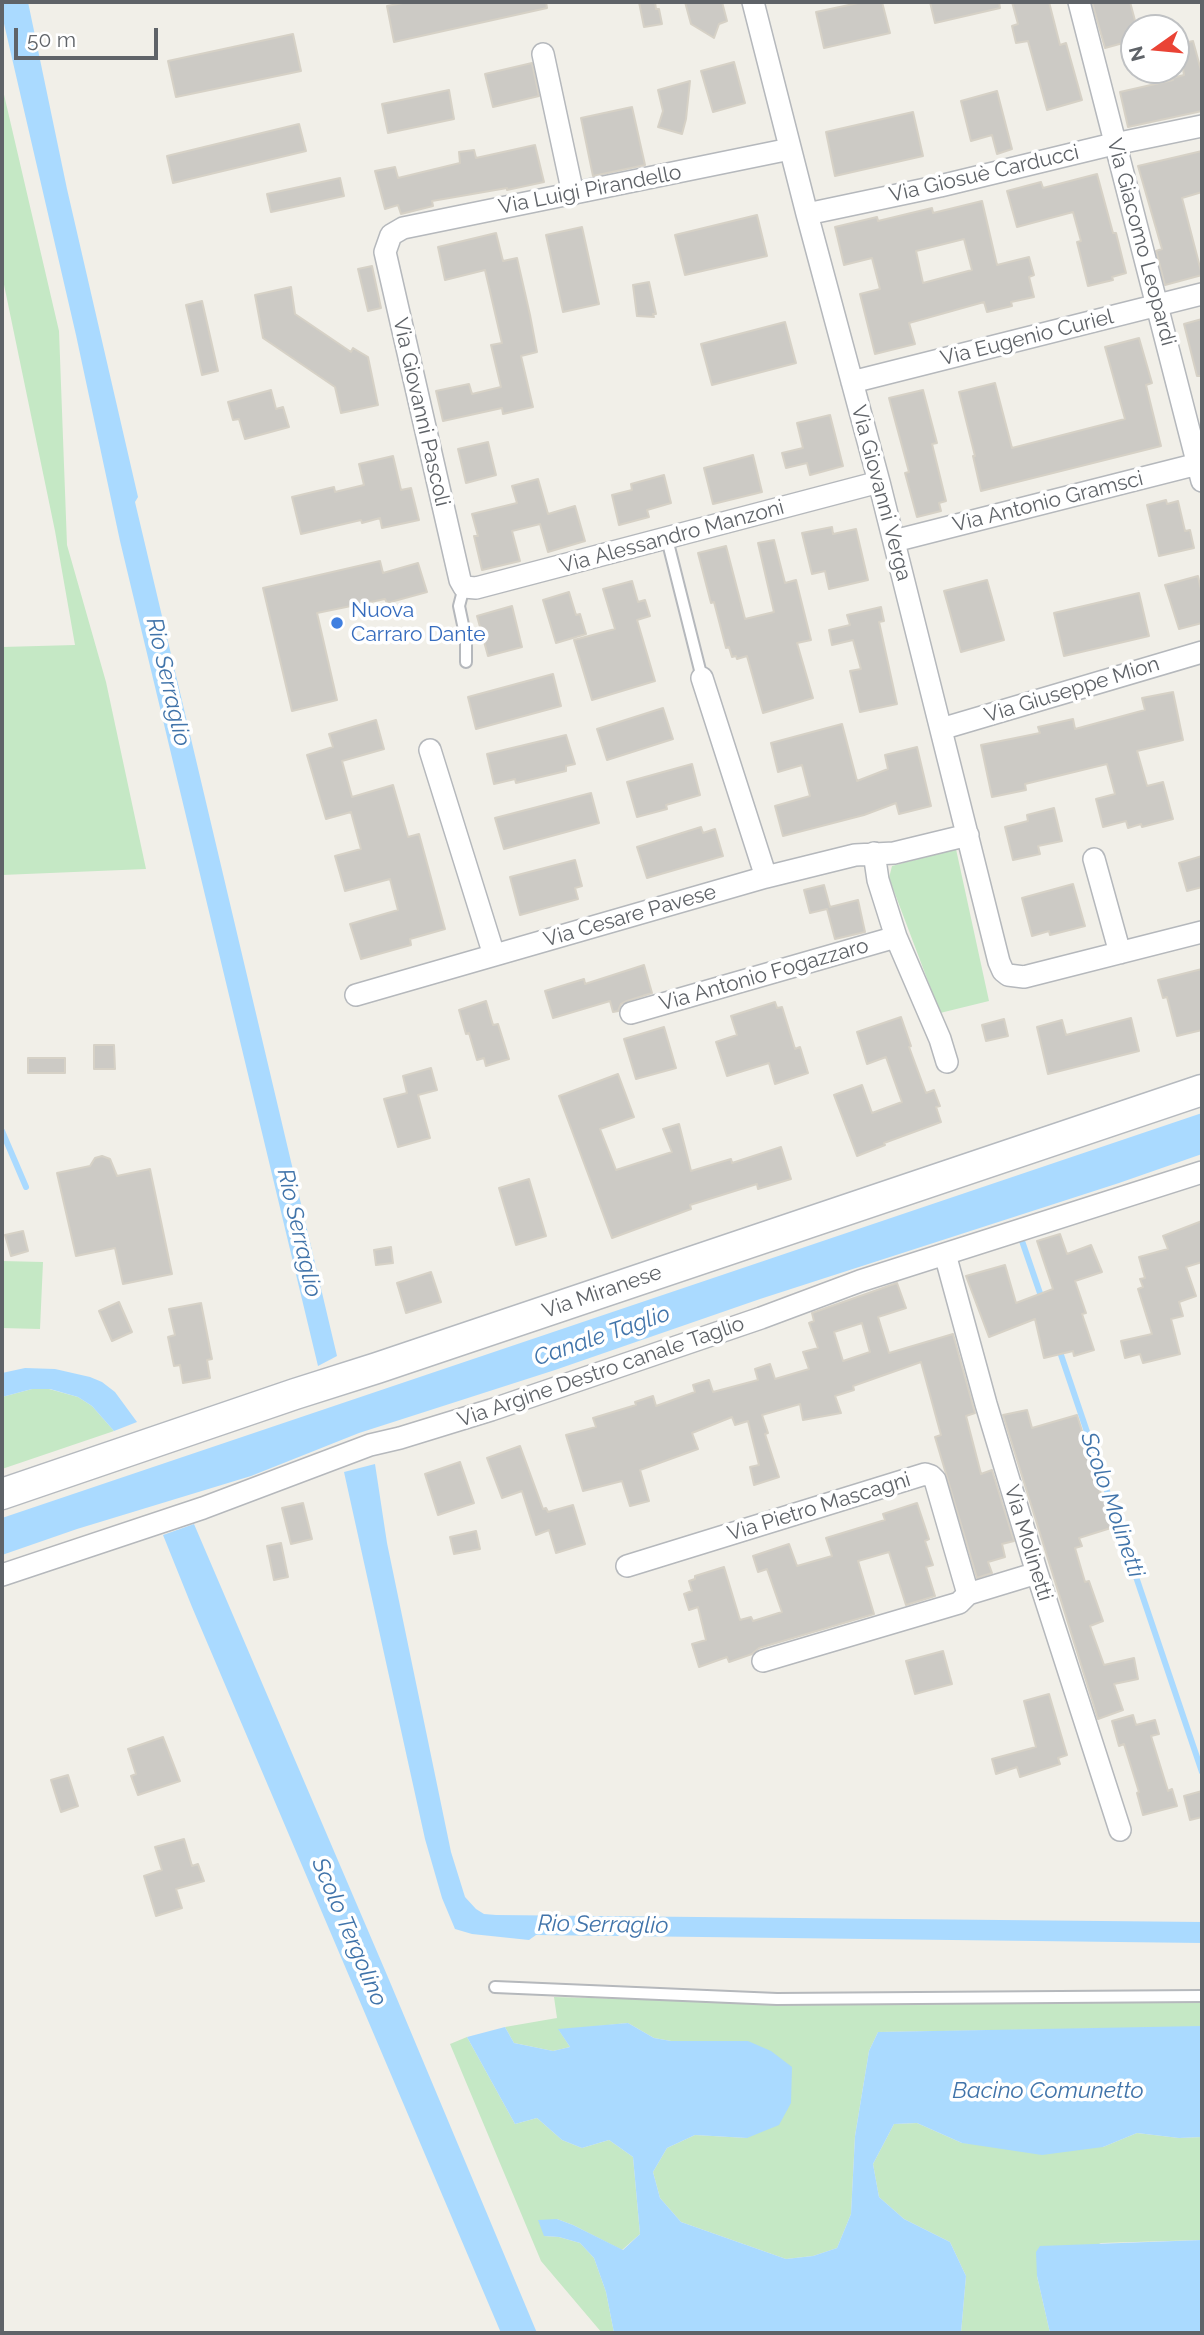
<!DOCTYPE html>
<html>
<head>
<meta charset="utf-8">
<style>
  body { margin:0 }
  #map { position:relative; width:1204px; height:2335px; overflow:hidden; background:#f1efe8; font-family:Raleway,sans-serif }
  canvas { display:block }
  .frame { position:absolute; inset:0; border:4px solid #5f6368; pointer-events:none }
  .north { position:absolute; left:1120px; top:14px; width:70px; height:70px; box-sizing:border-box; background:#fff; border:2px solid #bfc1c3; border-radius:50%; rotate:255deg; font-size:19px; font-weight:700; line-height:28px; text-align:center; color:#5f6368 }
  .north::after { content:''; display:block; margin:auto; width:24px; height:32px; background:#ea4335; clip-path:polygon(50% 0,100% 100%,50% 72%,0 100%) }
  .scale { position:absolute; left:14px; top:28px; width:144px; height:32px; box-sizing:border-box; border:4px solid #5f6368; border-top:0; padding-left:9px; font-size:21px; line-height:24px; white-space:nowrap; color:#5f6368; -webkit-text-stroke:5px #fff; paint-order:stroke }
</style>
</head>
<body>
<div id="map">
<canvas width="1204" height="2335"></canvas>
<div class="frame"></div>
<div class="north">N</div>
<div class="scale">50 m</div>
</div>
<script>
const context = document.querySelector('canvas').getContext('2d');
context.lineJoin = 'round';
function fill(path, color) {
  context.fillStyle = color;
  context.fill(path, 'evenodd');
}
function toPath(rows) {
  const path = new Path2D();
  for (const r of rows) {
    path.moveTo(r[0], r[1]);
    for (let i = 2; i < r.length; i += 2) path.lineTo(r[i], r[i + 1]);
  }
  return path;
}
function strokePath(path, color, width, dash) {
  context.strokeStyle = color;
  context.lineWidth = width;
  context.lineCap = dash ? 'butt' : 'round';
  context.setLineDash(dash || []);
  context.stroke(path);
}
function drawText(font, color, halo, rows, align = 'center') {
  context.font = font + ' Raleway,sans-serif';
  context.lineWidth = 7;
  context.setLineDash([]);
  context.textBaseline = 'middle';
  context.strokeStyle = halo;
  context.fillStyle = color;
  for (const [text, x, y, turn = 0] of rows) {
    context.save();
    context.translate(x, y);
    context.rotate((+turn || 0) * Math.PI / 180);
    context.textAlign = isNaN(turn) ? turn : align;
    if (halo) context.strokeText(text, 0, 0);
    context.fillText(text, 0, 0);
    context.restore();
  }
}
fill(toPath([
  [2,86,59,331,67,545,106,682,146,869,2,875,2,647,75,645,55,531,2,275],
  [956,849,989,1001,940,1013,889,878,892,866],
  [2,1261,43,1262,40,1329,2,1328],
  [32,1389,49,1389,78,1397,92,1406,114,1431,2,1469,2,1397],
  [554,1997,782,2003,1202,2001,1202,2027,878,2032,869,2051,855,2136,851,2214,837,2248,813,2256,786,2259,681,2222,660,2198,653,2172,667,2148,695,2135,747,2138,748,2041,671,2041,654,2038,628,2023,559,2030,570,2047,553,2051,514,2043,505,2027,557,2018],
  [467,2037,515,2124,537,2118,562,2140,582,2148,609,2140,633,2157,640,2234,622,2250,573,2225,557,2219,544,2236,559,2237,580,2243,594,2258,606,2292,614,2333,602,2333,541,2261,450,2044],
  [917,2123,962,2143,1103,2147,1137,2133,1179,2138,1202,2137,1202,2240,1101,2243,1037,2276,1050,2333,961,2333,966,2276,950,2242,904,2219,879,2197,873,2164,894,2124]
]), '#c5e8c5');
fill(toPath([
  [2,2,28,2,67,189,138,497,135,502,337,1356,318,1366,120,541,76,335,2,15],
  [1202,1113,1202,1154,1119,1183,760,1299,555,1370,359,1433,251,1476,77,1529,2,1555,2,1518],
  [25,1368,55,1369,90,1377,102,1382,115,1392,137,1422,114,1431,92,1406,78,1397,50,1389,32,1389,2,1397,2,1373],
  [375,1464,387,1543,451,1852,465,1897,476,1909,484,1914,496,1915,1202,1922,1202,1943,536,1935,529,1940,472,1934,455,1929,442,1898,425,1839,344,1472],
  [194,1524,387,1975,537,2333,501,2333,192,1607,163,1535],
  [628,2023,654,2038,671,2041,748,2041,771,2051,792,2067,791,2103,779,2125,747,2138,695,2135,667,2148,653,2172,660,2198,681,2222,786,2259,813,2256,837,2248,851,2214,855,2136,869,2051,878,2032,1202,2026,1202,2137,1179,2138,1137,2133,1103,2147,1042,2155,962,2143,917,2123,894,2124,873,2164,879,2197,904,2219,950,2242,966,2276,961,2333,614,2333,606,2292,594,2258,580,2243,559,2237,544,2236,538,2220,557,2219,573,2225,623,2250,640,2234,633,2157,609,2140,582,2148,562,2140,537,2118,515,2124,467,2037,505,2027,514,2043,553,2051,570,2047,558,2029],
  [1202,2240,1202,2333,1050,2333,1037,2276,1036,2252,1040,2246]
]), '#aadaff');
strokePath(toPath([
  [2,1131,26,1187],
  [1021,1238,1042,1299],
  [1058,1346,1202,1772]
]), '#aadaff', 6);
const building = toPath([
  [408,2,546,2,547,8,394,42,387,6,408,2],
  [639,2,655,2,656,9,659,9,662,24,644,27,639,2],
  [685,2,722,2,727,21,719,24,714,38,691,24,685,2],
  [863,2,882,2,890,33,824,48,816,12,863,2],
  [930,2,999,2,1000,8,935,23,930,2],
  [1012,2,1049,2,1060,45,1066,43,1082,100,1047,110,1028,41,1016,43,1012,26,1018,24,1012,2],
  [1092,2,1130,2,1137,28,1134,28,1134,40,1105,48,1092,2],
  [293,34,301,71,176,97,168,61,293,34],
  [1193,41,1202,74,1202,111,1128,127,1120,92,1173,80,1172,78,1184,75,1179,44,1193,41],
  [734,62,745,103,713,112,701,71,734,62],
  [532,63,539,96,493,107,485,74,532,63],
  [690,81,686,119,682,134,658,127,663,111,658,90,690,81],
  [449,90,454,119,388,133,382,104,449,90],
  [997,91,1012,149,997,154,992,135,971,141,961,101,997,91],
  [632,107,645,165,593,176,581,118,632,107],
  [913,112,923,156,835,176,826,132,913,112],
  [299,124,306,151,173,183,167,156,299,124],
  [535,145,544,182,507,190,507,188,432,201,433,206,401,214,398,205,385,209,375,171,395,167,398,178,460,163,459,152,474,150,476,158,535,145],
  [1202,151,1202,192,1182,198,1202,275,1165,285,1156,251,1162,249,1138,166,1202,151],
  [1097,174,1113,233,1116,233,1126,273,1112,277,1113,280,1088,286,1077,242,1081,241,1073,212,1017,227,1007,191,1041,182,1043,188,1097,174],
  [340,178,344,196,271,212,267,194,340,178],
  [982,201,997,265,1029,257,1034,275,1029,277,1034,297,1011,302,1012,306,987,312,984,302,909,323,915,344,875,354,860,294,880,289,872,258,844,265,835,227,877,217,878,221,932,208,933,213,982,201],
  [964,239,972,270,923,283,916,251,964,239],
  [757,215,767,256,685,275,675,235,757,215],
  [582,227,599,304,563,312,546,235,582,227],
  [496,233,503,261,517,258,530,315,537,352,521,356,533,407,503,414,502,408,443,421,436,391,469,384,472,394,501,387,491,345,502,343,485,270,445,280,438,247,496,233],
  [372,266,381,308,368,311,358,269,372,266],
  [649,282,656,314,653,314,654,317,637,316,633,285,649,282],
  [291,287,295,314,351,352,353,348,368,357,378,405,341,413,335,387,263,338,255,295,291,287],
  [202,301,218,371,202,375,186,305,202,301],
  [1202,319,1202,376,1197,376,1184,324,1202,319],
  [785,322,796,363,712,385,701,344,785,322],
  [1139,338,1152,383,1146,385,1161,446,981,491,973,456,975,456,959,392,995,383,1012,448,1125,419,1105,347,1139,338],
  [271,390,276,409,283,407,289,427,245,439,239,419,233,420,228,402,271,390],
  [923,390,937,443,932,444,946,501,939,503,941,511,917,517,905,473,909,472,889,398,923,390],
  [830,415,843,466,810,475,807,463,786,468,782,453,803,448,797,423,830,415],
  [488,442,496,475,466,483,458,449,488,442],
  [753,455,762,492,713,504,704,468,753,455],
  [393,456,401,490,411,488,419,520,382,528,380,518,362,523,361,520,301,534,292,497,334,487,335,492,364,485,359,464,393,456],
  [664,475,671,503,647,510,649,517,619,525,612,495,632,490,631,484,664,475],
  [538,479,548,514,575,506,585,541,548,552,540,524,512,531,520,561,482,570,474,536,478,536,472,514,517,503,512,486,538,479],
  [1166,500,1167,504,1178,501,1185,531,1190,530,1194,548,1159,556,1147,505,1166,500],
  [832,527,833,534,856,529,868,580,829,589,825,571,812,574,802,533,832,527],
  [774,540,785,583,796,580,811,640,797,643,813,698,763,713,747,656,737,659,736,656,732,657,729,647,726,648,714,602,711,603,698,553,726,546,745,619,774,612,758,543,774,540],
  [380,561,383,573,418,563,427,592,387,603,385,599,317,613,337,700,292,711,263,588,380,561],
  [1198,576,1202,594,1202,623,1179,629,1165,585,1198,576],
  [987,580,1004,640,961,652,944,591,987,580],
  [632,581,638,602,645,600,650,616,637,620,655,681,592,700,574,640,615,629,603,589,632,581],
  [569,592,576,615,580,614,586,634,556,643,543,600,569,592],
  [1139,593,1149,636,1064,656,1054,613,1139,593],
  [512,606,522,647,488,656,477,616,512,606],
  [881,607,884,621,879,622,897,704,860,712,850,671,861,669,853,640,832,645,829,630,850,625,847,615,881,607],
  [553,674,561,706,476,729,468,697,553,674],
  [1173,692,1183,740,1137,751,1147,786,1163,782,1173,819,1142,827,1141,824,1128,828,1126,821,1103,827,1096,799,1115,794,1107,764,1025,784,1026,790,992,797,981,745,1040,733,1038,727,1073,719,1075,729,1145,710,1142,698,1173,692],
  [663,708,673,739,607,760,597,729,663,708],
  [376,720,384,749,342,761,352,797,393,785,408,837,419,834,445,929,410,939,411,945,361,959,350,924,398,910,390,879,345,891,335,856,361,849,351,812,326,819,307,755,333,747,329,734,376,720],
  [842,724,857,781,888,769,885,755,917,747,931,806,899,814,896,803,864,815,783,836,775,806,810,796,802,765,778,772,771,743,842,724],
  [566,735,575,764,566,766,566,771,516,783,515,779,494,784,487,754,566,735],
  [692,764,700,795,666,805,667,809,637,817,627,782,692,764],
  [591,793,599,823,504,849,495,818,591,793],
  [1054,808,1062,841,1038,846,1040,854,1013,860,1005,827,1028,821,1027,815,1054,808],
  [701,827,703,833,715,829,723,856,647,878,637,847,701,827],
  [1202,856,1202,887,1187,891,1179,863,1202,856],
  [575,860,582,886,575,888,578,899,520,915,510,877,575,860],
  [1073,884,1085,926,1050,935,1049,931,1032,936,1022,898,1073,884],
  [824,885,830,907,858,900,865,932,835,939,827,909,810,913,804,890,824,885],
  [644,965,652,993,627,1001,621,1004,618,1011,613,1012,610,1001,553,1018,545,991,584,979,585,984,644,965],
  [1202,969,1202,1030,1177,1036,1167,997,1163,998,1158,980,1202,969],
  [486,1001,493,1025,498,1024,509,1059,486,1066,484,1058,477,1060,469,1033,466,1034,459,1010,486,1001],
  [775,1002,777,1008,782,1007,795,1049,800,1047,808,1073,775,1084,769,1063,727,1076,716,1042,737,1035,731,1016,775,1002],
  [901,1017,911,1046,909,1047,926,1093,934,1090,940,1106,936,1107,941,1122,884,1143,885,1145,857,1156,834,1095,862,1085,872,1113,902,1102,886,1057,867,1064,857,1032,901,1017],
  [1131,1018,1139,1051,1048,1074,1037,1027,1062,1020,1066,1035,1131,1018],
  [1004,1019,1008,1036,986,1041,982,1025,1004,1019],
  [664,1027,676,1068,636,1079,624,1039,664,1027],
  [94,1045,114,1045,115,1069,94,1069,94,1045],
  [28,1058,65,1058,65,1073,28,1073,28,1058],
  [431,1068,437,1090,418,1095,430,1138,398,1147,384,1099,407,1093,403,1076,431,1068],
  [618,1074,634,1117,600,1129,616,1170,672,1152,663,1129,679,1124,691,1171,731,1159,732,1163,781,1147,791,1179,758,1189,757,1184,690,1205,691,1209,612,1238,559,1096,618,1074],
  [102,1156,110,1159,117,1176,150,1169,172,1274,123,1284,115,1248,76,1256,57,1173,90,1166,95,1158,102,1156],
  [529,1179,546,1236,516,1245,499,1188,529,1179],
  [1202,1221,1202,1262,1186,1267,1196,1296,1179,1302,1183,1316,1171,1319,1180,1354,1143,1363,1140,1354,1125,1358,1121,1341,1152,1334,1138,1289,1143,1287,1140,1279,1145,1278,1139,1257,1168,1249,1163,1236,1202,1221],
  [23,1231,28,1251,11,1256,5,1235,23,1231],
  [1060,1234,1067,1254,1091,1245,1102,1272,1075,1281,1086,1313,1082,1314,1094,1350,1074,1356,1073,1351,1044,1358,1035,1319,989,1337,966,1276,1005,1265,1016,1303,1053,1289,1037,1241,1060,1234],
  [391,1247,393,1263,376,1265,374,1250,391,1247],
  [431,1272,441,1302,406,1313,397,1283,431,1272],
  [897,1283,906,1308,878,1317,889,1353,953,1334,975,1413,966,1416,981,1474,992,1470,1014,1541,1002,1544,1005,1557,988,1562,992,1573,977,1578,935,1437,941,1435,921,1362,853,1386,854,1390,835,1396,841,1413,803,1420,800,1404,762,1415,768,1433,765,1434,779,1477,754,1485,750,1467,759,1465,748,1421,735,1425,732,1417,692,1433,698,1449,640,1470,649,1501,630,1506,622,1481,583,1491,566,1435,596,1427,593,1418,636,1405,635,1402,653,1396,656,1406,695,1392,693,1385,709,1380,713,1392,758,1380,755,1369,770,1364,775,1379,809,1369,803,1352,818,1348,809,1323,814,1321,812,1313,897,1283],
  [862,1323,870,1352,843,1361,834,1332,862,1323],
  [119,1302,132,1332,112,1341,99,1311,119,1302],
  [201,1303,212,1359,207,1360,210,1378,183,1383,180,1365,174,1366,168,1337,175,1335,169,1309,201,1303],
  [1027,1410,1032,1428,1077,1415,1087,1447,1089,1447,1102,1498,1104,1497,1114,1527,1079,1538,1082,1546,1075,1548,1085,1582,1089,1581,1103,1621,1090,1626,1104,1665,1134,1658,1138,1679,1114,1684,1123,1710,1098,1719,1003,1415,1027,1410],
  [520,1446,543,1509,546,1508,548,1512,573,1505,585,1544,556,1553,549,1530,536,1535,522,1491,502,1498,487,1458,520,1446],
  [460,1462,474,1503,438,1515,425,1474,460,1462],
  [303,1503,312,1539,291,1544,282,1508,303,1503],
  [917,1503,929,1539,925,1541,933,1565,926,1567,935,1596,906,1605,889,1552,858,1561,874,1614,759,1648,752,1654,729,1662,727,1657,699,1667,692,1644,706,1640,698,1607,689,1610,684,1594,692,1591,689,1581,695,1579,695,1576,724,1567,740,1620,751,1617,753,1621,782,1612,767,1569,758,1572,753,1556,789,1544,797,1566,832,1556,826,1538,885,1520,883,1514,917,1503],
  [476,1531,480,1549,454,1554,450,1537,476,1531],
  [281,1543,288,1577,274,1580,267,1546,281,1543],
  [943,1651,952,1684,915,1694,906,1661,943,1651],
  [1049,1694,1067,1755,1058,1758,1060,1764,1020,1777,1017,1767,996,1774,992,1759,1036,1747,1024,1701,1049,1694],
  [1133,1715,1136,1725,1155,1720,1159,1734,1151,1736,1168,1791,1172,1789,1177,1806,1143,1815,1137,1793,1139,1792,1124,1744,1119,1746,1112,1721,1133,1715],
  [163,1737,180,1781,138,1795,131,1776,136,1774,128,1749,163,1737],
  [68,1775,78,1806,61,1812,51,1780,68,1775],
  [1202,1791,1202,1817,1190,1820,1184,1796,1202,1791],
  [184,1839,192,1866,198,1864,204,1881,176,1889,182,1908,156,1916,144,1876,162,1870,155,1847,184,1839]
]);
fill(building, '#cccac5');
strokePath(building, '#d6d1c6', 2);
const lane = toPath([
  [667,539,702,678],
  [464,587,459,606,466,639,466,662],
  [495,1987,777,1999,1202,1996]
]);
const street = toPath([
  [753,2,807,214,879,482,999,962,1003,971,1008,975,1024,977,1202,932],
  [1079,2,1202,481],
  [543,54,573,194],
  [790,149,403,228,391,235,385,252,460,580,464,587,476,588,879,482],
  [807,214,940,186,1105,146,1202,126],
  [852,382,1202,294],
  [894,541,1202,463],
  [702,678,766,877],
  [941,729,1202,652],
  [430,750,494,955],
  [874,853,878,880,896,937,940,1039,947,1062],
  [1094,859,1120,953],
  [356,995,766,877,855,855,894,853,968,835],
  [631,1013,896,937],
  [945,1254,986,1404,1037,1573,1120,1830],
  [627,1566,925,1474,931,1476,935,1480,968,1594],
  [2,1575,203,1508,370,1445,400,1438,491,1410,761,1318,860,1281,1202,1172],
  [763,1661,959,1603,968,1594,1037,1573]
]);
const secondary = toPath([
  [2,1494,295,1394,377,1368,1202,1090]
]);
strokePath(lane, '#b5b8bc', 14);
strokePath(street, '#b5b8bc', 24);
strokePath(secondary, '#b6babf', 33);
strokePath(lane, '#fff', 10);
strokePath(street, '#fff', 21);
strokePath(secondary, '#fff', 30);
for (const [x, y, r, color] of [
  [337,623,7,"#3f7fe0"]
]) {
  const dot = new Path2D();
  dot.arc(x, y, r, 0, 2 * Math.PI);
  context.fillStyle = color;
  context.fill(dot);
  strokePath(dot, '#fff', 2.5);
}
drawText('21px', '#5f6368', '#fff', [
  ["Via Giosuè Carducci",984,174,-13],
  ["Via Luigi Pirandello",590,190,-11],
  ["Via Giacomo Leopardi",1141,242,75],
  ["Via Eugenio Curiel",1027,338,-14],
  ["Via Giovanni Pascoli",421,412,77],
  ["Via Giovanni Verga",881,493,75],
  ["Via Antonio Gramsci",1048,502,-14],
  ["Via Alessandro Manzoni",672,537,-15],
  ["Via Giuseppe Mion",1072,690,-17],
  ["Via Cesare Pavese",630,916,-16],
  ["Via Antonio Fogazzaro",764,975,-16],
  ["Via Miranese",602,1292,-19],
  ["Via Argine Destro canale Taglio",601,1372,-19],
  ["Via Pietro Mascagni",819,1507,-17],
  ["Via Molinetti",1028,1543,73]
]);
drawText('21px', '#366cbe', '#fff', [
  ["Nuova",351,611],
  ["Carraro Dante",351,635]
], 'left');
drawText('italic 23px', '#4174aa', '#fff', [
  ["Rio Serraglio",168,682,77],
  ["Rio Serraglio",299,1233,77],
  ["Canale Taglio",602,1336,-19],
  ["Scolo Molinetti",1112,1505,71],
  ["Rio Serraglio",603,1925,1],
  ["Scolo Tergolino",349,1932,67],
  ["Bacino Comunetto",1048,2091]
]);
</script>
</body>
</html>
